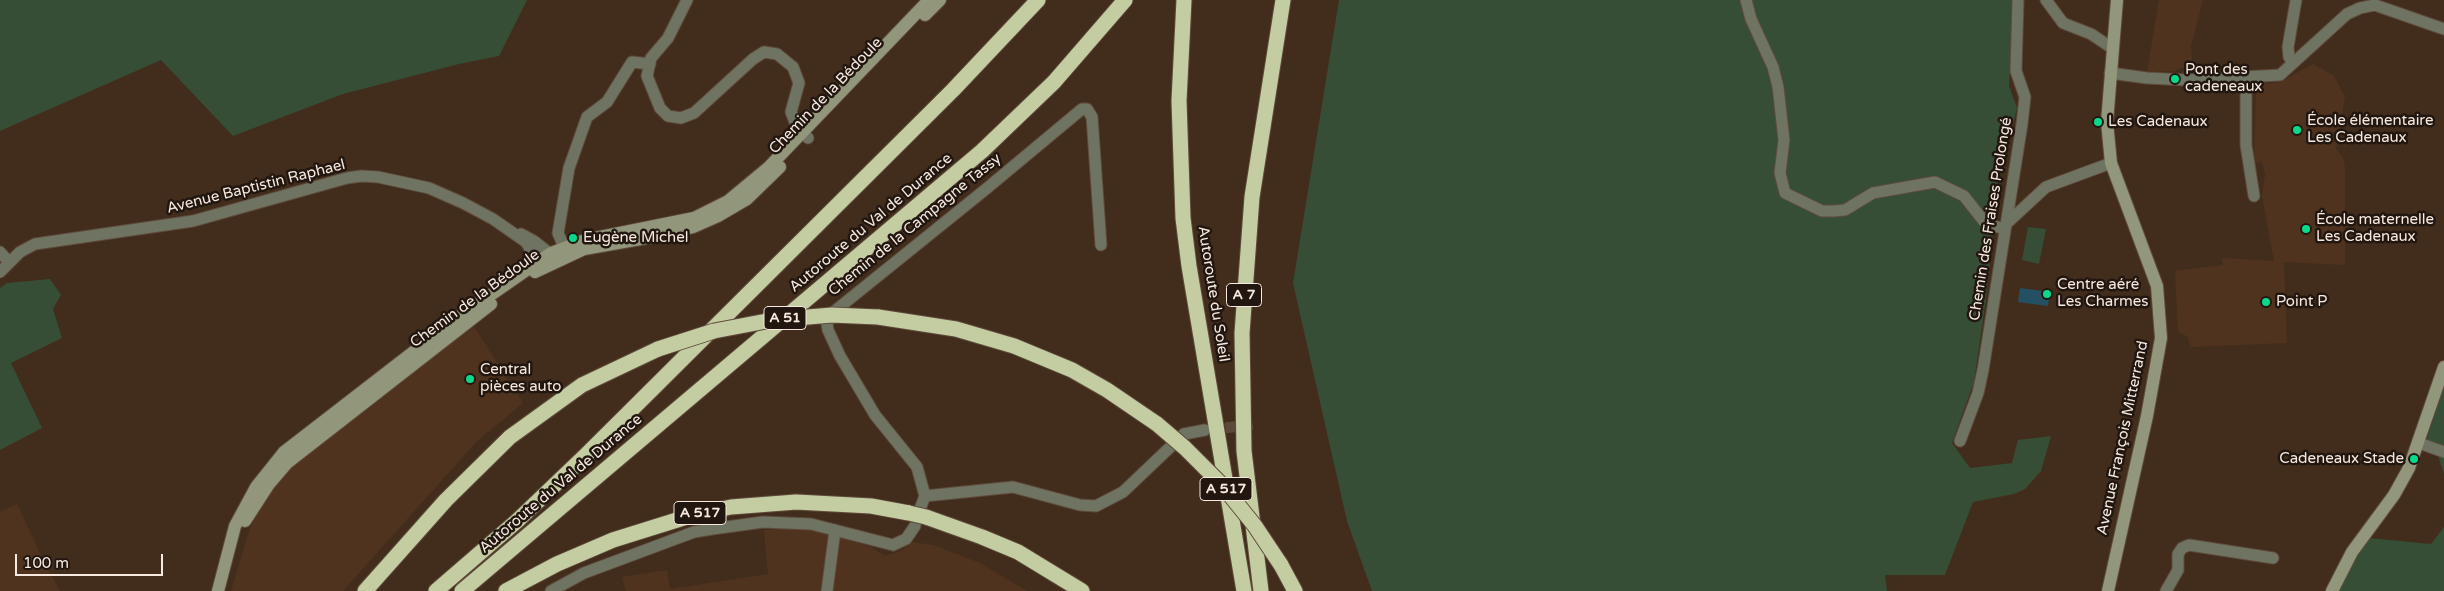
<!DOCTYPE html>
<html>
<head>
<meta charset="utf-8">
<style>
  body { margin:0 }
  #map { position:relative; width:2444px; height:591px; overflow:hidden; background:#422d1d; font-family:"Varela Round",sans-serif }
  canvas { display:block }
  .scale { position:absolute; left:15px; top:554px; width:148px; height:22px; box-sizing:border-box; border:2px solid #f7e9df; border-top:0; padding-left:6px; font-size:15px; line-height:18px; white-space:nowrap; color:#f7e9df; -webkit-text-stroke:4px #211710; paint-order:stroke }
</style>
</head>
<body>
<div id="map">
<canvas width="2444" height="591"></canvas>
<div class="scale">100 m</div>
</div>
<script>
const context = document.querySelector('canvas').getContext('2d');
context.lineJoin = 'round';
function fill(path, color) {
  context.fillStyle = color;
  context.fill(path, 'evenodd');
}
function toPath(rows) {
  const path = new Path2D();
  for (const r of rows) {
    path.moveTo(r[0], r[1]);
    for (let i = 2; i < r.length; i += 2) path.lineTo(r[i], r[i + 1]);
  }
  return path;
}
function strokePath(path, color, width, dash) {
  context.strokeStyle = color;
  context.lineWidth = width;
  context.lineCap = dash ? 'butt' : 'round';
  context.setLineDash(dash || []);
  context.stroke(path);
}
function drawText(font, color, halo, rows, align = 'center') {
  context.font = font + ' "Varela Round",sans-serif';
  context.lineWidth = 5;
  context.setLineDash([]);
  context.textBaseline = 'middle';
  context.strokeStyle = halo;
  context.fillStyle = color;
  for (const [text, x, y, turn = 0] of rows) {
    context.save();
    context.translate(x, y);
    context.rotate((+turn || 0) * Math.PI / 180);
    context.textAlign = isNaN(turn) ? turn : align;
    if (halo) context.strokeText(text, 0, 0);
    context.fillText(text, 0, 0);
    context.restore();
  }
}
fill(toPath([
  [2159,0,2203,0,2191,46,2193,68,2180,68,2175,71,2147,72],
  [2313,64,2334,76,2345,97,2336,149,2343,158,2345,168,2345,265,2284,262,2287,343,2191,347,2187,336,2178,332,2175,271,2223,265,2222,258,2274,261,2262,196,2265,174,2262,162,2254,163,2256,84,2276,83,2286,79],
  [473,325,523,403,476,442,343,591,231,591,248,534,258,509,295,462],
  [17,504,45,564,60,591,0,591,0,512],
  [788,528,814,529,871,547,885,556,901,551,912,542,934,545,980,563,1027,591,626,591,622,577,667,570,670,589,768,574,764,530]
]), '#4f331f');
fill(toPath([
  [0,0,527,0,499,56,459,64,343,94,233,136,161,60,0,131],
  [1339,0,2014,0,2009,86,2017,108,1998,184,1986,299,1974,382,1952,443,1970,468,2012,463,2018,440,2051,436,2041,471,2025,489,2014,494,1973,502,1945,575,1885,575,1887,591,1372,591,1347,521,1293,283],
  [2028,227,2046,229,2039,264,2022,260],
  [50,279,61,295,53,309,62,338,11,363,42,428,0,450,0,288,7,283],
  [2444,386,2444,474,2438,456,2427,438],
  [2444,527,2444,591,2339,591,2358,550,2369,538,2431,544]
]), '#364e35');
fill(toPath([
  [2020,288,2050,292,2048,306,2018,302]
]), '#255064');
strokePath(toPath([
  [1209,430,1255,424]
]), '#5d493a', 11, [11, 5.5]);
const street = toPath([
  [687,0,668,38,651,58,647,76,660,108,668,116,681,118,694,113,753,59,764,52,777,54,793,67,799,83,791,112,795,122,808,138],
  [1746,0,1751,19,1773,67,1778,87,1784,140,1780,173,1785,193,1822,211,1834,211,1845,210,1873,193,1935,182,1964,196,1986,224,2005,229],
  [2046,0,2063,23,2091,34,2112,48],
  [2293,62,2289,57,2288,47,2296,0],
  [2110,73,2147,78,2187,80,2280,75,2347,14,2360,8,2375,5,2444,29],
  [2246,78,2246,145,2254,196],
  [2006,224,2046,187,2111,163],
  [521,234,534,241,557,259],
  [564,247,558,233,569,168,587,117,607,102,632,62,650,64],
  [0,252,9,262],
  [0,272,20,252,35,244,193,221,347,178,361,176,378,177,429,188,463,203,493,219,526,242,542,268],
  [1960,441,1978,393,1983,370,2022,124,2025,97,2016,71,2018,0],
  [2419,443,2444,452],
  [925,496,1013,487,1080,505,1096,506,1123,492,1184,434,1205,430],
  [920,509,925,496,917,467,875,415,840,356,828,330,827,324,831,314,986,189,1082,109,1087,109,1092,117,1101,245],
  [551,591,584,573,694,532,712,529,763,522,811,524,893,545,906,539,915,526],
  [827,591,835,530],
  [2166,591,2178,570,2178,554,2182,548,2189,545,2273,558]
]);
const secondary = toPath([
  [925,15,940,0],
  [535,272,584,249,663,235,693,227,718,216,747,199,780,167],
  [245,521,269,484,287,463,491,304],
  [218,591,235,526,256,487,284,452,456,319,551,253,585,240,694,218,728,201,769,167,929,0],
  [2108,591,2147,416,2161,338,2157,286,2111,163,2107,122,2117,0],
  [2332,591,2352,552,2394,495,2409,468,2444,367]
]);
const highway = toPath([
  [1184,0,1179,101,1183,218,1189,266,1244,591],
  [878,317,956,329,1014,346,1072,370,1107,390,1157,424],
  [926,517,982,537,1018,552,1082,591],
  [1281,565,1295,591],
  [365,591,446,500,510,437,582,385,658,349],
  [436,591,517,521,586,455,953,90,1038,0],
  [462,591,982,151,1054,82,1125,0],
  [506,591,557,564,613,540,693,515,731,507,796,502,871,506,909,513],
  [1261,591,1244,451,1242,333,1252,197,1283,0]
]);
strokePath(street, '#5f4b3c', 13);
strokePath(secondary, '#5f4b3c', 14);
strokePath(highway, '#5f4b3c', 17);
strokePath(street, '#6f7362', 11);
strokePath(secondary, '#92977c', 12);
strokePath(highway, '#c4cda2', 15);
const highwayBridge = toPath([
  [658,349,714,331,772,320,832,315,878,317],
  [1157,424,1185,448,1222,485,1255,526,1281,565],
  [909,513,926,517]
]);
strokePath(highwayBridge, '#5f4b3c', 17, []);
strokePath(highwayBridge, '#c4cda2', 15);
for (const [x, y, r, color] of [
  [2175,79,5,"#09d98b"],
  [2098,122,5,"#09d98b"],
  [2297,130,5,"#09d98b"],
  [2306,229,5,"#09d98b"],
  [573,238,5,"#09d98b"],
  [2047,294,5,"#09d98b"],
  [2266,302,5,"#09d98b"],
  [470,379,5,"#09d98b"],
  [2414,459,5,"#09d98b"]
]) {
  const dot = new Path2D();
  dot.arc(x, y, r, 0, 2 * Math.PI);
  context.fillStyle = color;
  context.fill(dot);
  strokePath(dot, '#211710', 2);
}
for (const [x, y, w] of [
  [1244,295,35],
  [785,318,42],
  [1226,489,52],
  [700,513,52]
]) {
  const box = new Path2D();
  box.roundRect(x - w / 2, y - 11.5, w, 23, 4);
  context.fillStyle = '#211710';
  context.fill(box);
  strokePath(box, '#f7e9df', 1);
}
drawText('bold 14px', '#f7e9df', null, [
  ["A 7",1244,295],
  ["A 51",785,318],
  ["A 517",1226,489],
  ["A 517",700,513]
]);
drawText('15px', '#f7e9df', '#211710', [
  ["Pont des",2185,70],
  ["cadeneaux",2185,87],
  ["École élémentaire",2307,121],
  ["Les Cadenaux",2307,138],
  ["Les Cadenaux",2108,122],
  ["École maternelle",2316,220],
  ["Les Cadenaux",2316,237],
  ["Eugène Michel",583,238],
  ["Centre aéré",2057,285],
  ["Les Charmes",2057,302],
  ["Point P",2276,302],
  ["Central",480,370],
  ["pièces auto",480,387],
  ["Cadeneaux Stade",2404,459,"right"]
], 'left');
drawText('15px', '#f7e9df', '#211710', [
  ["Chemin de la Bédoule",826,96,-46],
  ["Avenue Baptistin Raphael",256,187,-14],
  ["Chemin des Fraises Prolongé",1991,219,-81],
  ["Autoroute du Val de Durance",871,223,-40],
  ["Chemin de la Campagne Tassy",915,225,-39],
  ["Autoroute du Soleil",1213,294,81],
  ["Chemin de la Bédoule",475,299,-36],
  ["Avenue François Mitterrand",2123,438,-78],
  ["Autoroute du Val de Durance",561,484,-40]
]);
</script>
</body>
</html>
